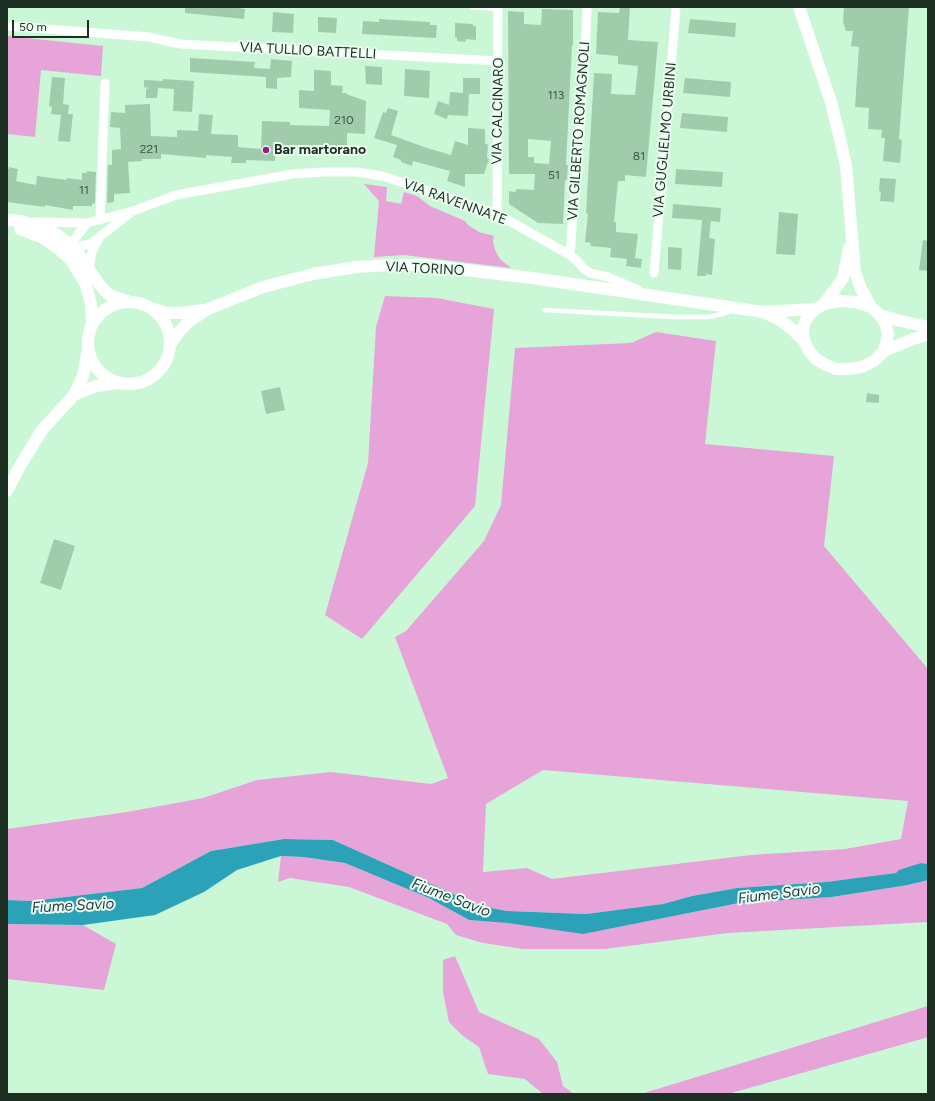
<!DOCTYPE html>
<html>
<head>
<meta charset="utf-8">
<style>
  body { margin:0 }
  #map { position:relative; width:935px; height:1101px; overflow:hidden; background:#caf8d7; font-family:Figtree,sans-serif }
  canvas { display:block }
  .frame { position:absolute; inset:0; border:8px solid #1d2f23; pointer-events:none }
  .scale { position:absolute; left:12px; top:20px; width:77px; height:18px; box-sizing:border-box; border:2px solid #1d2f23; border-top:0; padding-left:5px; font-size:12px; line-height:14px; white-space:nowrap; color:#1d2f23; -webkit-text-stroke:3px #ebfdf0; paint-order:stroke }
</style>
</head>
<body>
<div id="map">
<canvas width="935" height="1101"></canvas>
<div class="frame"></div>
<div class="scale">50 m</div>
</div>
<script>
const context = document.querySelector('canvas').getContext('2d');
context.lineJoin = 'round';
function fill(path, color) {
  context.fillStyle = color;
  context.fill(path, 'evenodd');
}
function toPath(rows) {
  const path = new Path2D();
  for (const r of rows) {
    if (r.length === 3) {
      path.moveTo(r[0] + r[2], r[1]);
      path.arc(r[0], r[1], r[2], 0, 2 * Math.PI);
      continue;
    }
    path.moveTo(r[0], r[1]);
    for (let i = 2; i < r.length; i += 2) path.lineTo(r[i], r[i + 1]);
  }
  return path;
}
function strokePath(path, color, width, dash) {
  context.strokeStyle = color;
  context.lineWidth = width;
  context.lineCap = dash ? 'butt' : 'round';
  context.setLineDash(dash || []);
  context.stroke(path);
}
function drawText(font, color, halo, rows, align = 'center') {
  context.font = font + ' Figtree,sans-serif';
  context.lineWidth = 4;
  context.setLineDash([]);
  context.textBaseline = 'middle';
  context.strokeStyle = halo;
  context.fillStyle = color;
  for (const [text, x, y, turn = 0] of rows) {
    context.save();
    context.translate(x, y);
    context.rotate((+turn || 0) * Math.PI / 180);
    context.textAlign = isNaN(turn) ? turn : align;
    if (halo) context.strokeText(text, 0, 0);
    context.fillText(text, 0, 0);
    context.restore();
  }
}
fill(toPath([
  [7,36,103,46,101,76,41,70,35,137,7,134],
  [364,184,387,187,386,201,401,204,404,192,417,196,430,206,465,221,468,225,479,232,494,236,493,241,495,250,500,259,511,268,404,255,374,257,379,201],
  [385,296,437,298,494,309,475,506,362,639,325,615,368,463,376,327],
  [656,332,716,341,705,444,834,456,824,546,928,669,928,864,921,863,896,873,861,878,826,882,737,888,692,896,663,904,586,914,507,911,480,906,333,840,284,839,211,851,142,888,32,901,7,900,7,829,127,812,203,798,257,780,331,772,431,784,448,778,395,637,406,631,484,541,501,505,515,348,631,343],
  [543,770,908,801,901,839,845,849,751,855,552,879,527,868,483,872,486,804],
  [281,856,303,857,345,863,429,898,469,920,607,929,739,903,832,897,908,885,928,880,928,922,728,933,605,949,523,949,483,943,456,935,447,924,349,887,290,878,278,882],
  [7,924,83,925,116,944,104,990,7,979],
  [455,956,479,1012,539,1039,557,1062,563,1086,574,1094,543,1094,525,1079,488,1074,479,1047,463,1036,449,1022,443,992,443,960],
  [928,1006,928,1037,925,1038,728,1094,641,1094]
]), '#e6a4d9');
fill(toPath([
  [284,839,333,840,480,906,507,911,586,914,663,904,692,896,737,888,826,882,896,873,899,870,921,863,928,864,928,880,908,885,832,897,739,903,583,934,508,923,469,920,429,898,345,863,303,857,281,856,237,870,204,892,155,915,83,925,7,924,7,900,32,901,142,888,211,851]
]), '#2ca2b9');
fill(toPath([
  [185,7,229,7,245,9,244,19,185,13],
  [620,7,630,7,628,40,658,42,646,177,625,175,625,181,618,181,614,222,616,222,616,232,638,234,635,258,642,259,641,268,626,266,627,259,610,257,611,248,590,246,591,243,585,242,588,214,586,213,594,73,612,74,611,94,635,95,638,66,618,64,618,56,596,54,598,12,619,13],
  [844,7,909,7,899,139,902,140,900,163,883,161,885,138,881,138,882,130,868,129,869,108,855,107,859,47,851,46,853,31,846,31,843,22],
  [542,9,573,10,573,45,572,45,566,165,568,165,567,180,565,180,563,224,538,223,509,204,509,191,516,192,516,189,534,190,535,174,509,174,508,11,524,12,524,24,541,25],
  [528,139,551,141,549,164,534,163,534,157,528,157],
  [273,12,294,14,293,33,272,32],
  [318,17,337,18,336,33,318,32],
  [379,19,430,22,430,25,437,25,436,38,362,34,363,21,379,22],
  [690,19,736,23,735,37,688,33],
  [455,23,473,24,473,26,476,26,476,40,466,39,465,42,457,41,457,37,455,38],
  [190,58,255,62,254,68,270,69,271,59,292,61,291,77,277,78,277,89,266,88,266,77,190,72],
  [365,66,382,67,382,85,366,84],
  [405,69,430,71,429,98,404,96],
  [314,70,331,71,331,85,343,86,342,93,347,93,346,94,366,101,365,134,347,133,347,147,296,145,296,147,276,146,275,161,246,160,246,163,231,163,232,157,206,155,206,158,161,154,161,159,142,159,142,161,128,162,130,193,114,194,114,202,107,203,108,165,112,165,112,150,121,149,120,128,110,127,111,112,125,113,125,105,150,104,151,136,177,137,177,130,198,131,199,114,213,115,211,134,238,135,238,147,261,149,262,121,290,122,290,125,329,126,330,110,299,108,299,90,314,91],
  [52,77,65,78,63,104,69,105,68,114,73,114,70,142,58,141,61,115,51,114,52,107,49,106],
  [463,78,480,78,480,94,469,94,468,116,448,115,447,119,434,114,438,101,449,105,450,92,463,93],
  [685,78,731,82,730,97,683,93],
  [163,79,194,81,192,112,173,111,174,89,158,88,157,98,146,98,146,89,149,88,144,87,144,80,163,81],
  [388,108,398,111,391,135,427,148,451,155,455,141,468,145,468,128,485,129,485,143,488,145,487,158,489,159,484,174,465,174,465,187,447,181,450,171,413,161,412,166,401,162,401,160,393,157,397,145,374,138,383,112,386,113],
  [682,113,728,117,727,132,680,128],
  [9,167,18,169,16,181,36,185,37,176,67,180,67,178,82,180,82,173,87,173,87,171,96,172,95,203,92,204,92,206,73,206,73,210,45,205,45,207,7,202,7,169,9,169],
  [676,169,723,172,722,187,675,184],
  [880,178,896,179,894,202,880,201,881,192,879,191],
  [673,204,721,208,720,222,711,221,709,238,715,239,712,275,706,274,706,276,697,276,702,220,672,218],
  [779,212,798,214,795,255,776,254],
  [923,240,928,241,928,271,919,270],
  [668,247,682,248,681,270,668,269],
  [280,387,285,410,266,414,261,391],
  [867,393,879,395,879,403,866,402],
  [54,539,75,546,61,590,40,583]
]), '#a0ccac');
strokePath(toPath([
  [472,7,498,9],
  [544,310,676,317,709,317,726,313,733,310]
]), '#fff', 4.5);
strokePath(toPath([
  [7,26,149,37,180,44,499,61],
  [497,214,498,7],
  [100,219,105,83],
  [33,222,87,223,133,211,176,195,293,174,324,172,356,172,382,176,410,185,497,214,570,255,577,261,583,268,590,273,608,277,638,290],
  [71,248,90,244,129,214],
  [71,250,71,244,87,223],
  [570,255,585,59,587,7],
  [89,267,92,252,99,238],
  [654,273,676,7]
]), '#fff', 9);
strokePath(toPath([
  [799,7,831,102,839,135,846,166,855,272,861,289,871,307],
  [7,220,21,221,47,229,59,236,75,248,99,284,104,290,111,296,128,301],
  [20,229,43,238,59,249,71,260,86,285,91,304,92,325],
  [129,343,41],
  [824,304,843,278,849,248],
  [154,309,166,313,182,313,203,310],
  [764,312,783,322,794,331,804,341],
  [880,315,897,320,928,327],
  [170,345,179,332,188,322,208,309,263,287,313,274,356,267,390,265,423,265,532,278,763,312,816,309,824,304,840,301,856,302,871,307,880,315,886,325,888,334,886,343,884,351,874,361,862,367,849,369,836,369,826,365,816,359,809,351,804,341,803,332,804,324,809,315,816,309],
  [884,351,913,339,928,335],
  [74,395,96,386,118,383],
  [7,491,20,466,42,430,74,395,83,376,88,350]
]), '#fff', 12);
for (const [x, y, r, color] of [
  [266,150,4,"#902182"]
]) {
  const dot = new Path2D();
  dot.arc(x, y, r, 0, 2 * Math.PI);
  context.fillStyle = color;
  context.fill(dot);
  strokePath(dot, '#ebfdf0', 1.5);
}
drawText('12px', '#3e5645', null, [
  ["113",556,95],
  ["210",344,120],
  ["221",149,149],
  ["81",639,156],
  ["51",554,175],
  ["11",84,190]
]);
drawText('14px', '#1d2f23', '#ebfdf0', [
  ["VIA TULLIO BATTELLI",308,51,3],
  ["VIA CALCINARO",498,111,-89],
  ["VIA GILBERTO ROMAGNOLI",579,131,-86],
  ["VIA GUGLIELMO URBINI",665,140,-85],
  ["VIA RAVENNATE",455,202,20],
  ["VIA TORINO",425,269,3]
]);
drawText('bold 14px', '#1d2f23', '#ebfdf0', [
  ["Bar martorano",274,150]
], 'left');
drawText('italic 15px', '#1f383e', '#ebfdf0', [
  ["Fiume Savio",779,894,-7],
  ["Fiume Savio",451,898,21],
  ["Fiume Savio",73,906,-3]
]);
</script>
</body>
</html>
